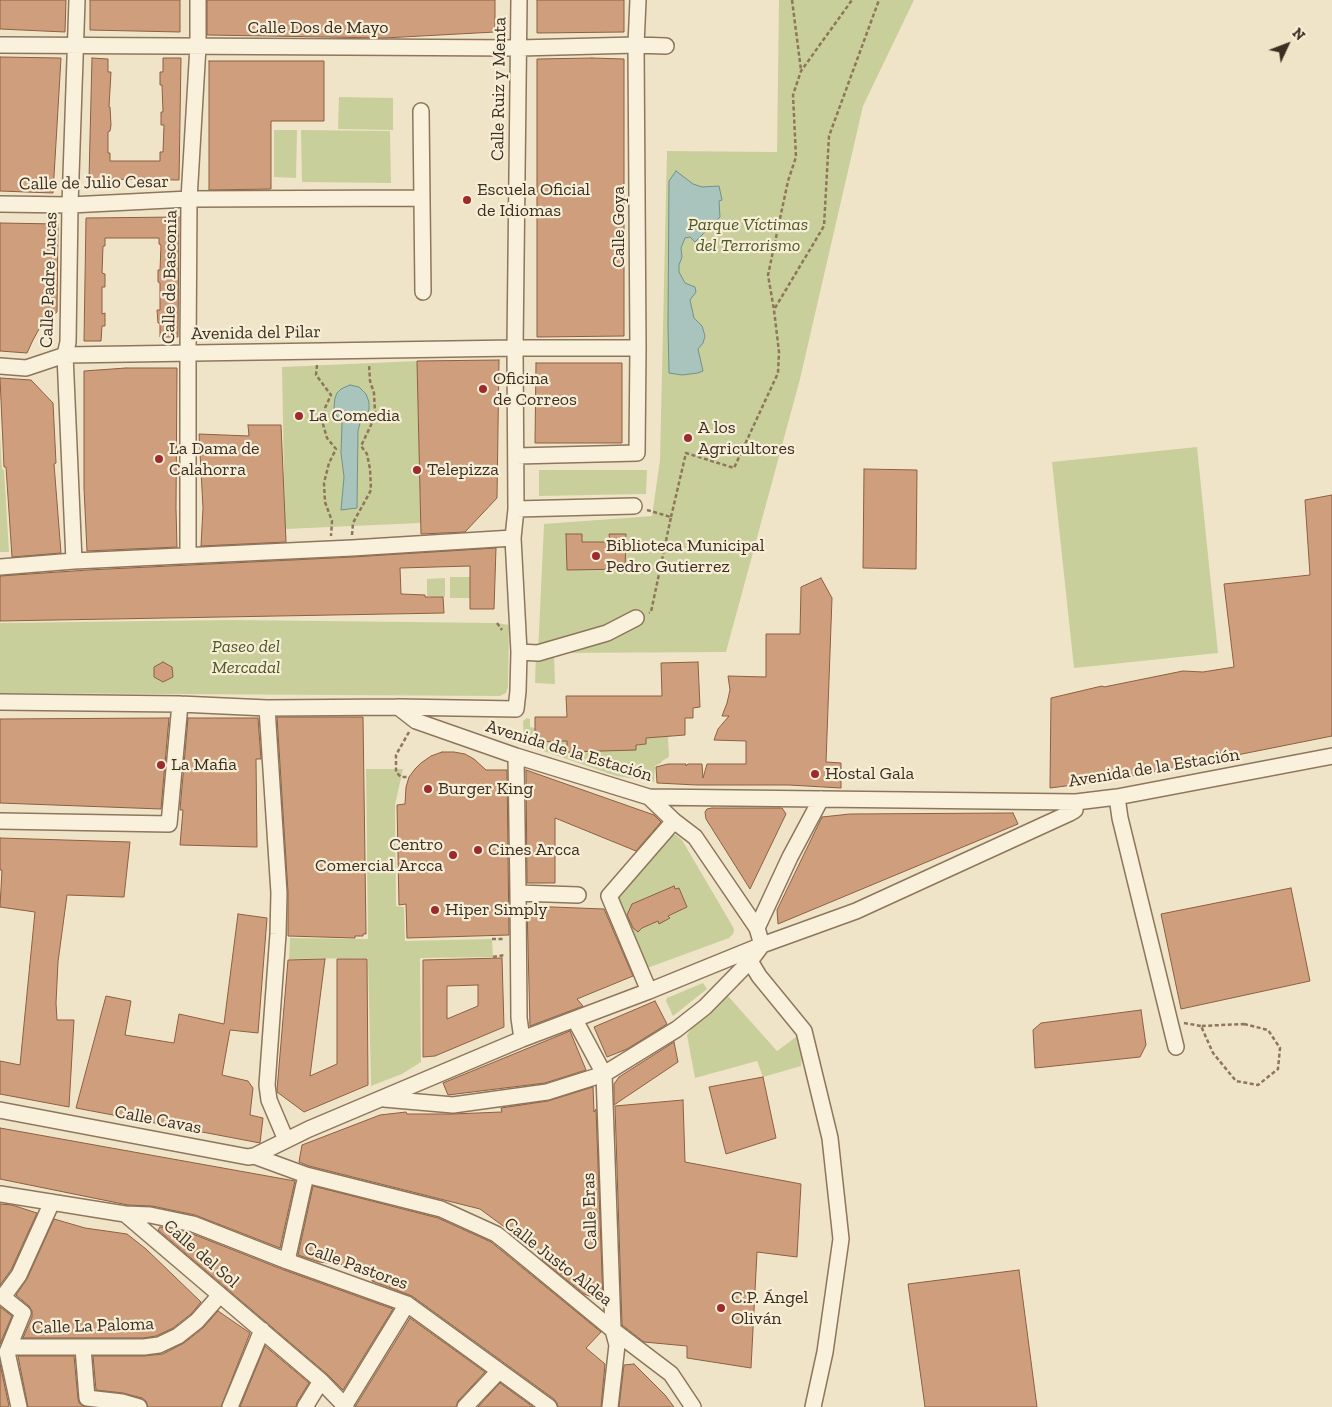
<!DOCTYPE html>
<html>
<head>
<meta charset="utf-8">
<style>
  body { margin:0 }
  #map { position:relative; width:1332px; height:1407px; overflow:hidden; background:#f0e4c8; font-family:"Zilla Slab",serif }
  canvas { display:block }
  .north { position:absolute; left:1262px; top:20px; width:50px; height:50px; -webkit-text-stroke:4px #f7eed8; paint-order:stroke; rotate:47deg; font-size:14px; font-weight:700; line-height:20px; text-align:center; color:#3d2e20 }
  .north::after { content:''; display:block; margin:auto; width:18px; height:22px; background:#3d2e20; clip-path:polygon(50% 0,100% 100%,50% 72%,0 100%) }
</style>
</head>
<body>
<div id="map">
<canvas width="1332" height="1407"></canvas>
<div class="north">N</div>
</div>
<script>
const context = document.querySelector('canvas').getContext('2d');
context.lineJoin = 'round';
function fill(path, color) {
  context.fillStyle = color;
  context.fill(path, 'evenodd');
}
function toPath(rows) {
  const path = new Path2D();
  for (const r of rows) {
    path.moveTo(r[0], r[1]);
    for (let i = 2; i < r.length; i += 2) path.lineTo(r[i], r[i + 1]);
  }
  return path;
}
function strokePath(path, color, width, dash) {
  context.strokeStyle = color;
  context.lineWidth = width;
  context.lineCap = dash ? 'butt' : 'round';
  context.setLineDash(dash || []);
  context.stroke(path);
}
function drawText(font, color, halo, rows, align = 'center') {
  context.font = font + ' "Zilla Slab",serif';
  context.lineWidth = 4.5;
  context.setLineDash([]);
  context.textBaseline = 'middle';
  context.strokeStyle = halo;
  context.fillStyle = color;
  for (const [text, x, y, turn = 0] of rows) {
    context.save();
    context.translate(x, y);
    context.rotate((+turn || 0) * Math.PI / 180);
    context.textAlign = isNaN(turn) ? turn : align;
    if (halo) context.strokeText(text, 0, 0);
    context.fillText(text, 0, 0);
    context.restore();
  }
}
fill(toPath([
  [779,0,914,0,863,106,800,379,726,652,554,653,555,684,535,683,536,654,538,653,544,524,652,516,660,460,667,151,777,152],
  [339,97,393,98,393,130,338,129],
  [274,130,297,130,296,178,274,177],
  [301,130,390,131,391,183,302,182],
  [417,361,421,523,285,529,282,367],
  [0,435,2,469,4,470,9,552,0,552],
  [1197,447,1218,653,1074,668,1052,462],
  [539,470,647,470,646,494,539,496],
  [450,577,470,577,470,598,450,598],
  [445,578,445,597,427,596,427,579],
  [232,620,497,623,509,625,508,687,506,693,500,696,0,693,0,623],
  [527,718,530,719,530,727,535,728,535,742,567,741,636,750,636,745,646,744,646,738,668,736,669,757,662,761,661,763,655,766,654,782,616,776,529,746,524,739,523,721],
  [366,769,403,769,395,805,396,906,404,907,405,941,492,939,493,957,420,958,421,1062,402,1074,371,1086,368,958,289,959,290,938,368,939],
  [673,835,676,835,682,840,733,927,734,930,733,934,729,938,650,967,646,968,618,900,618,897,620,892],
  [703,983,707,989,673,1016,666,1001,667,998],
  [728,996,777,1051,804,1031,801,1066,763,1077,757,1061,695,1078,687,1035,705,1007]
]), '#c9cf9b');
const water = toPath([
  [676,171,693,184,702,187,719,186,722,200,719,201,720,217,695,242,690,237,685,238,681,248,682,257,679,265,679,272,685,283,695,287,696,292,690,300,694,318,702,326,705,336,703,343,698,349,703,371,698,373,682,375,669,373,668,326,669,181,676,171],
  [350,385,359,387,366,394,369,402,369,409,367,415,360,423,358,431,357,508,341,510,344,477,341,453,342,423,335,413,334,407,335,398,337,393,341,389,350,385]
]);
fill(water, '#a9c4bc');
strokePath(water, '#6f938a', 1);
const building = toPath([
  [0,0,66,0,65,32,0,29,0,0],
  [90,0,180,0,180,32,90,30,90,0],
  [207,0,495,0,495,32,384,38,207,35,207,0],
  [537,0,624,0,624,32,537,33,537,0],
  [0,57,61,58,53,193,0,191,0,57],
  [92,58,108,59,108,72,111,72,109,107,110,107,111,125,110,131,108,132,108,153,110,153,110,161,160,161,160,152,163,152,164,125,161,125,161,112,163,112,162,85,160,85,160,72,163,72,163,58,181,58,179,180,89,179,92,58],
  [592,58,624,59,624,336,537,337,537,59,592,58],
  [209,61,324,61,324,121,271,121,271,189,209,190,209,61],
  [179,217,178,337,160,337,160,323,158,323,157,310,160,310,160,283,158,282,158,270,160,270,161,245,159,244,159,238,105,238,105,246,103,246,102,273,105,274,105,287,102,287,102,314,105,313,105,326,102,326,101,341,84,341,86,218,179,217],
  [0,223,58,224,57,312,39,329,33,340,27,353,0,351,0,223],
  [499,360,497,498,465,532,421,534,417,361,499,360],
  [536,363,622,363,622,443,535,443,536,363],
  [126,368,177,368,176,508,177,547,87,551,84,488,84,371,126,368],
  [0,378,31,380,53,403,56,463,54,464,61,553,12,557,6,467,4,467,0,378],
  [248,425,281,425,286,542,201,546,203,508,199,434,249,436,248,425],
  [864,469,917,470,916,569,863,568,864,469],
  [1332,495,1332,736,1112,780,1050,788,1051,698,1102,686,1104,687,1183,671,1203,672,1234,667,1224,584,1310,575,1305,500,1332,495],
  [566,534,582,534,582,542,610,542,609,534,626,534,625,569,567,570,566,534],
  [496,548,494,609,470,609,470,566,400,568,401,594,425,595,425,597,443,597,444,613,0,621,0,576,88,570,353,557,496,548],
  [821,578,832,598,826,762,841,763,841,788,789,785,697,785,657,783,656,767,668,764,686,764,686,766,688,764,702,764,703,778,707,764,746,764,746,741,714,740,718,729,729,716,722,716,727,703,730,690,728,676,766,677,766,634,800,634,801,587,821,578],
  [163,662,172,667,173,677,163,682,154,677,154,667,163,662],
  [698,662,700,707,693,708,693,718,685,718,685,735,646,738,646,744,636,745,636,750,567,752,567,741,535,742,535,717,567,717,566,696,662,696,661,663,698,662],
  [277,717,363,717,366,934,363,934,363,936,355,936,355,938,288,936,288,892,277,717],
  [169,718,161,809,0,803,0,719,169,718],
  [188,718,258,718,261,759,256,759,257,847,180,845,183,810,180,810,188,718],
  [442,752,454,752,465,754,474,759,486,770,507,770,509,935,407,938,406,904,399,905,397,805,405,804,406,787,409,777,415,769,421,763,431,756,442,752],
  [526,770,654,815,661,822,636,851,555,818,555,883,527,883,526,770],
  [712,808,782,808,786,814,750,889,706,819,705,812,707,809,712,808],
  [1013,813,1018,824,778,924,777,910,822,817,850,814,1013,813],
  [0,838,130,842,124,897,67,895,58,962,56,1003,57,1020,74,1020,69,1107,0,1094,0,1061,20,1065,35,912,0,907,2,870,0,870,0,838],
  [674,886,675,889,679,888,687,907,668,916,670,918,659,924,658,921,642,928,638,932,633,928,627,915,632,904,674,886],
  [1291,888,1310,981,1181,1009,1161,914,1291,888],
  [527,906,604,909,633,976,577,999,583,1006,530,1026,527,906],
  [238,914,267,918,258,1033,230,1030,222,1075,248,1081,253,1088,250,1115,263,1118,260,1143,76,1108,106,996,131,1001,125,1035,174,1043,179,1014,224,1024,238,914],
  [502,958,504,1027,435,1056,423,1057,423,960,502,958],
  [478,985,478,1006,447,1019,447,986,478,985],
  [325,959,310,1076,337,1064,337,959,367,959,368,1085,304,1112,277,1092,277,1090,288,960,325,959],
  [655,1001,667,1024,627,1049,607,1057,594,1027,655,1001],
  [1141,1010,1146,1045,1140,1057,1035,1068,1033,1030,1041,1023,1141,1010],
  [570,1031,586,1070,545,1083,448,1095,443,1083,570,1031],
  [674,1042,678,1062,614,1105,614,1084,619,1077,674,1042],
  [763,1077,776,1138,726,1154,709,1087,763,1077],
  [593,1087,594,1112,596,1109,603,1301,584,1294,542,1260,544,1256,480,1209,309,1166,299,1162,302,1145,380,1115,406,1112,407,1114,452,1114,502,1112,501,1108,548,1101,593,1087],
  [683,1100,685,1162,801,1184,797,1257,757,1252,751,1368,687,1358,687,1346,644,1342,622,1325,615,1106,683,1100],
  [0,1128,295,1181,280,1248,195,1215,152,1206,128,1205,0,1179,0,1128],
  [313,1186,438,1218,491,1242,601,1332,586,1348,605,1364,601,1407,558,1407,557,1403,554,1399,412,1296,372,1281,374,1268,319,1262,298,1255,313,1186],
  [0,1204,12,1205,37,1213,11,1270,0,1285,0,1204],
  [54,1219,85,1228,127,1234,146,1249,201,1302,191,1314,173,1328,156,1336,143,1338,23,1338,32,1317,32,1311,29,1306,16,1295,27,1279,54,1219],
  [160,1227,190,1233,284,1270,393,1309,343,1390,327,1374,158,1230,160,1227],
  [1019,1270,1037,1407,925,1407,908,1284,1019,1270],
  [0,1307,12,1316,0,1344,0,1307],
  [218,1311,250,1333,221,1407,148,1407,146,1401,142,1398,123,1393,96,1390,93,1356,144,1356,163,1354,184,1343,203,1328,218,1311],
  [410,1318,485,1372,458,1401,456,1407,355,1407,410,1318],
  [265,1346,309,1383,297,1402,296,1407,240,1407,265,1346],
  [18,1356,74,1356,78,1399,79,1403,85,1407,28,1407,18,1356],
  [0,1364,9,1406,7,1407,0,1407,0,1364],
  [634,1364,665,1395,674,1407,619,1407,624,1365,634,1364],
  [500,1383,533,1407,478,1407,500,1383]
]);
fill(building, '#cf9f7d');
strokePath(building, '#8d5f41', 1);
const minor = toPath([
  [0,45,519,48,636,45,666,46],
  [421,111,423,292],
  [0,204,70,205,189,199,422,198],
  [0,366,26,368,65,355,515,348,638,348],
  [516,456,637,453,638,348,636,45,638,0],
  [516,509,634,506],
  [188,555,188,353,189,199,198,46,198,0],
  [74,561,65,355,68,342,70,205,77,0],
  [0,567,74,561,352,548,513,538],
  [519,652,538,653,607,633,636,618],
  [0,702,180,704,267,708,398,707,516,709,518,691,519,652,513,538,516,509,515,348,519,0],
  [398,707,416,721,516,756,649,797,1076,802,1117,797,1332,756],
  [267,708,279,893,278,934,267,1085,269,1100,286,1140],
  [516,756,518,893,519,1018,522,1039],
  [1117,797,1120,818,1176,1047],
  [0,821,169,824,180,704],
  [518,893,578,895],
  [757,928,790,857,821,799],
  [750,961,759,976,804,1031,830,1138,841,1239,825,1352,813,1407],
  [649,991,609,896,674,821],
  [575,1020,604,1074,613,1330,617,1345,610,1407],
  [384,1099,453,1105,547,1092,604,1074,677,1029,705,1007,750,961,762,945,757,928,695,837,674,821,649,797],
  [0,1110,248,1157,254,1156,306,1175,441,1209,496,1234,505,1241,613,1330,671,1374,693,1407],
  [254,1156,309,1129,522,1039,649,991,762,945,856,911,1070,813,1075,810,1076,802],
  [0,1194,125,1214,321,1381,346,1407],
  [125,1214,150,1215,193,1224,287,1261,407,1304,549,1407],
  [287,1261,306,1175],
  [0,1296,3,1297,19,1275,52,1202],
  [3,1297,23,1313,7,1352,19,1407],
  [9,1347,144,1347,159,1345,178,1336,197,1321,220,1295],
  [83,1348,87,1398,122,1402,139,1407],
  [345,1405,407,1304],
  [230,1407,262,1330],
  [305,1407,321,1381],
  [465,1407,499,1371]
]);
strokePath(minor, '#8d765c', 18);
strokePath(toPath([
  [792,0,801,70],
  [775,308,824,226,829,136,879,0],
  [317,365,316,375,331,395,325,408,323,424,327,438,336,449,329,463,324,483,325,502,332,521,331,536],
  [647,510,671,517,651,612,649,613],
  [671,517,686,453,734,468,778,373,779,352,774,310,768,275,788,181,796,157,793,95,801,71,852,0],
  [352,535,353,523,371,490,370,469,367,454,361,446,371,425,375,413,374,393,370,381,369,364],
  [497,623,502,630],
  [409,732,396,755,396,772,401,777,409,777],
  [492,939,504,939],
  [493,957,505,955],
  [1184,1023,1201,1026],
  [1244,1024,1268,1030,1280,1048,1278,1069,1258,1085,1236,1081,1213,1053,1201,1026,1244,1024]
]), '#8d765c', 2.5, [4, 2.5]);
strokePath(minor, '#faf1dc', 15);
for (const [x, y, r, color] of [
  [467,200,5,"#9e2a2b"],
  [483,389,5,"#9e2a2b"],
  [299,416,5,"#9e2a2b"],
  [688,438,5,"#9e2a2b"],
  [159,459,5,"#9e2a2b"],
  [417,470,5,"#9e2a2b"],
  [596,556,5,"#9e2a2b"],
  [161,765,5,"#9e2a2b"],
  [815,774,5,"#9e2a2b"],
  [428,789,5,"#9e2a2b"],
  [478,850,5,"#9e2a2b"],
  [453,855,5,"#9e2a2b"],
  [435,910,5,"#9e2a2b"],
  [721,1308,5,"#9e2a2b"]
]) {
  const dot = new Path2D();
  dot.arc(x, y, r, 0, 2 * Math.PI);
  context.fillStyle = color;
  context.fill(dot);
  strokePath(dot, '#f7eed8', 2);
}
drawText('18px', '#3d2e20', '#f7eed8', [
  ["Calle Dos de Mayo",318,28],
  ["Calle Ruiz y Menta",499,89,-89],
  ["Calle de Julio Cesar",94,183,-1],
  ["Calle Goya",619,227,-90],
  ["Calle de Basconia",170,277,-89],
  ["Calle Padre Lucas",49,280,-88],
  ["Avenida del Pilar",256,333,-1],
  ["Avenida de la Estación",569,751,17],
  ["Avenida de la Estación",1154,768,-9],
  ["Calle Cavas",158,1120,11],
  ["Calle Eras",590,1211,-92],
  ["Calle del Sol",201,1254,41],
  ["Calle Justo Aldea",558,1262,38],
  ["Calle Pastores",356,1266,20],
  ["Calle La Paloma",93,1326,-2]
]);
drawText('18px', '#3d2e20', '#f7eed8', [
  ["Escuela Oficial",477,190],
  ["de Idiomas",477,211],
  ["Oficina",493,379],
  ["de Correos",493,400],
  ["La Comedia",309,416],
  ["A los",698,428],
  ["Agricultores",698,449],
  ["La Dama de",169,449],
  ["Calahorra",169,470],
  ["Telepizza",427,470],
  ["Biblioteca Municipal",606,546],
  ["Pedro Gutierrez",606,567],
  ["La Mafia",171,765],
  ["Hostal Gala",825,774],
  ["Burger King",438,789],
  ["Centro",443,845,"right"],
  ["Comercial Arcca",443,866,"right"],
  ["Cines Arcca",488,850],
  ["Hiper Simply",445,910],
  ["C.P. Ángel",731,1298],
  ["Oliván",731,1319]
], 'left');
drawText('italic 18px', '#4d5a26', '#f7eed8', [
  ["Parque Víctimas",748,225],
  ["del Terrorismo",748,246],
  ["Paseo del",246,647],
  ["Mercadal",246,668]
]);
</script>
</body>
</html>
